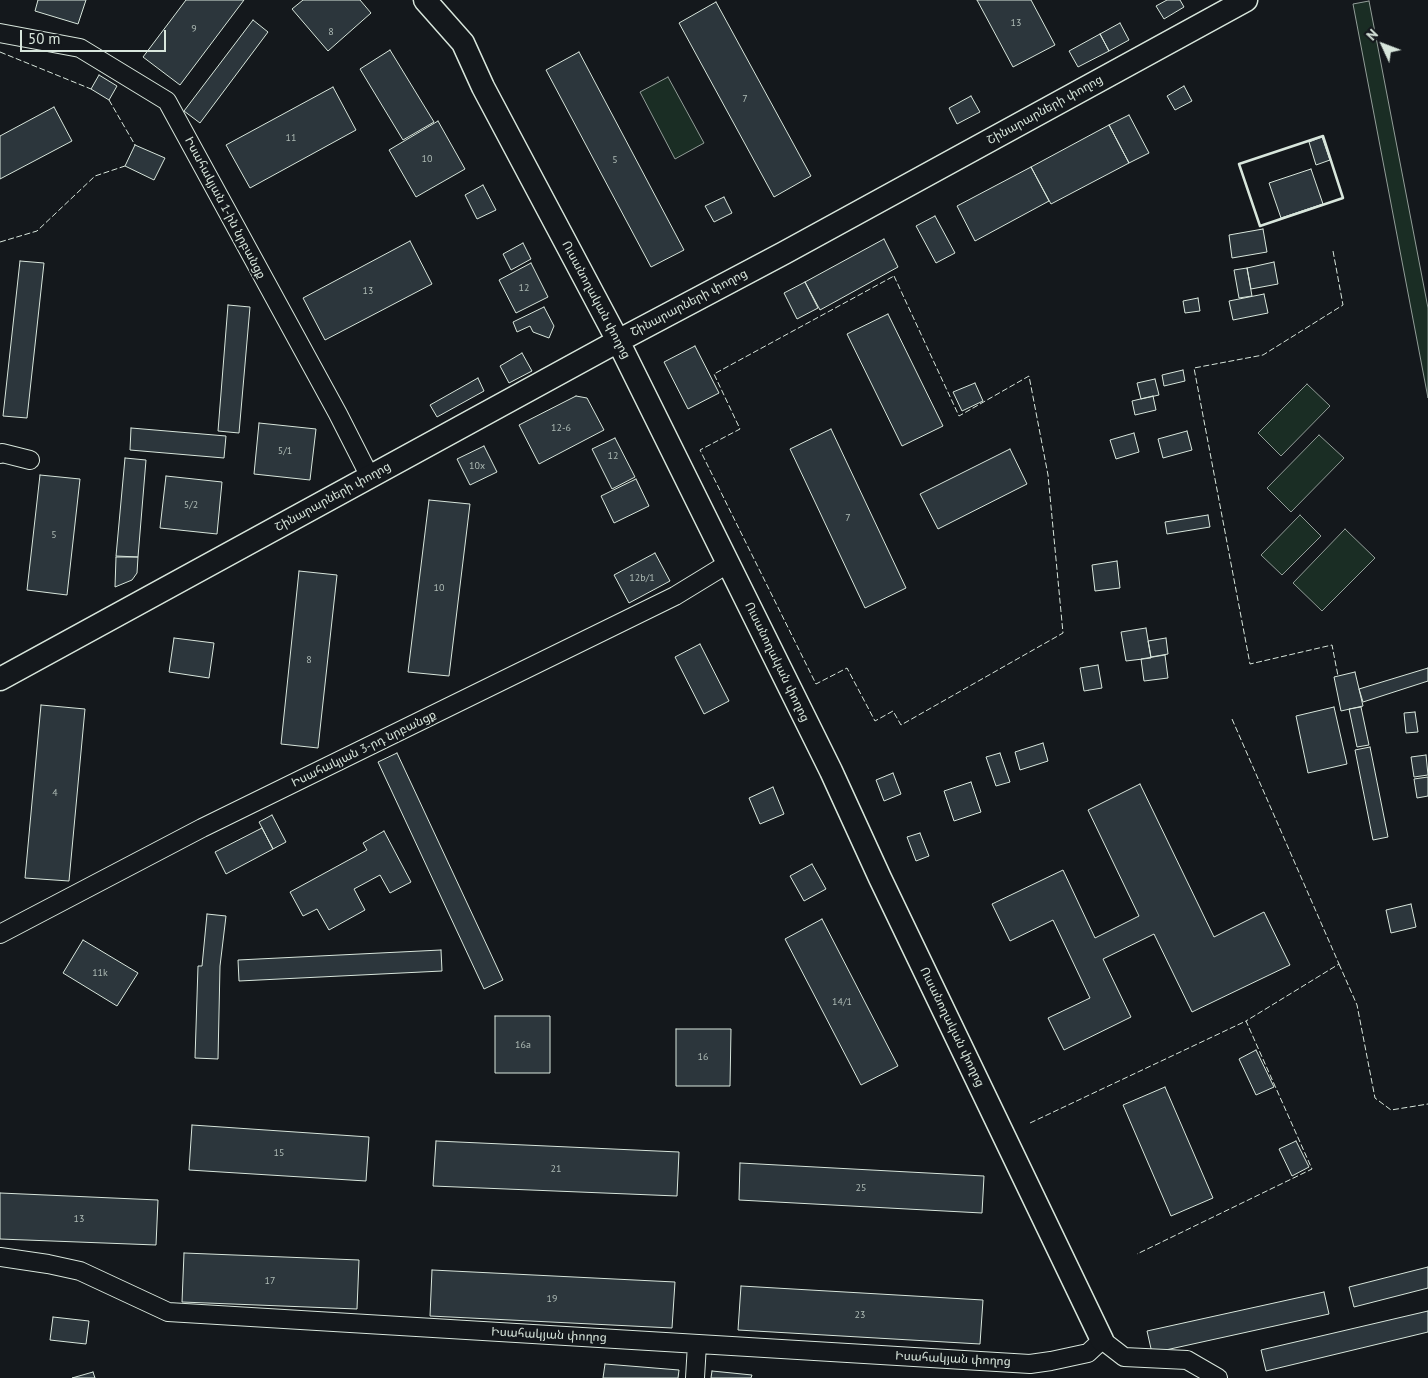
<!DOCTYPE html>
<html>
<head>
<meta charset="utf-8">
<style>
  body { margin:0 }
  #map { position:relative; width:1428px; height:1378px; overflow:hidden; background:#14181c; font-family:"PT Sans",sans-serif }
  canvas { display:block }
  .north { position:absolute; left:1358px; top:20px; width:50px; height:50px; -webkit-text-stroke:4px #14181c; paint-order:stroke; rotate:313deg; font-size:14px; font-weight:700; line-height:20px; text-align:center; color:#d8e6dc }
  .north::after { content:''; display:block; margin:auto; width:18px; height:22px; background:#d8e6dc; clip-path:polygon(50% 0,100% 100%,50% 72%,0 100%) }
  .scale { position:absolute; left:20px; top:30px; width:146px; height:22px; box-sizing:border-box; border:2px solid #d8e6dc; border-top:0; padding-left:6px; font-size:15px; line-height:18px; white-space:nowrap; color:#d8e6dc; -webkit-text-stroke:4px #14181c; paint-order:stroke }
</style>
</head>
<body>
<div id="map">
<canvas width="1428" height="1378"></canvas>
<div class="north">N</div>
<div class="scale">50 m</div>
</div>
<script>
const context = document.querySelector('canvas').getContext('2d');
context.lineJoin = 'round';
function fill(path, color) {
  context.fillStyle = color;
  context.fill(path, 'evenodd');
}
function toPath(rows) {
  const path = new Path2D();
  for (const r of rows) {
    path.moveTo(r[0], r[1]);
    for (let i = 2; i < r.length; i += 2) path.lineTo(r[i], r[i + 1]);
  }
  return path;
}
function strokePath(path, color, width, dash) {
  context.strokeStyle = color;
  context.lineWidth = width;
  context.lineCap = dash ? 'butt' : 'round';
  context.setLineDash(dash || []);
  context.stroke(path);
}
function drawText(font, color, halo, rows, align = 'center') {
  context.font = font + ' "PT Sans","Noto Sans Armenian",sans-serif';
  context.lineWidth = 4;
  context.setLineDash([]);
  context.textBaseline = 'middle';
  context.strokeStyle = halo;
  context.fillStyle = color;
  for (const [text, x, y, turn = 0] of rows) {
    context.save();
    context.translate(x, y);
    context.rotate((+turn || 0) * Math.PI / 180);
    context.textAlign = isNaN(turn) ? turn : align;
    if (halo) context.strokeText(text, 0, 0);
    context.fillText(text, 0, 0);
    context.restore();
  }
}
const green = toPath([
  [1369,1,1428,308,1428,398,1353,4,1369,1],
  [668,77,704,143,675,159,640,92,668,77],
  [1307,384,1330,406,1281,456,1258,433,1307,384],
  [1319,435,1344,458,1291,512,1267,488,1319,435],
  [1300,515,1321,536,1282,575,1261,555,1300,515],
  [1345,529,1375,558,1322,611,1293,583,1345,529]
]);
fill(green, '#1a2d24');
strokePath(green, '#939e99', 1);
const building = toPath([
  [38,0,86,0,78,24,35,11,38,0],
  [186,0,244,0,180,85,143,57,186,0],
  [303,0,360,0,371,13,328,51,292,9,303,0],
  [977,0,1031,0,1055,45,1013,67,977,0],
  [1167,0,1180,0,1184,7,1164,19,1156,6,1167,0],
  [716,2,811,176,774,197,679,23,716,2],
  [253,20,268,32,200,123,184,111,253,20],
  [1120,23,1129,40,1109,51,1100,34,1120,23],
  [1100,34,1109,51,1078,67,1069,51,1100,34],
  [390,50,434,122,403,140,360,69,390,50],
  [579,52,684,250,651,267,546,70,579,52],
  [99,75,117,86,109,100,91,89,99,75],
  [1184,86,1192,101,1175,110,1167,96,1184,86],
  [333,87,356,130,250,188,226,145,333,87],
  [971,96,980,112,957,124,949,108,971,96],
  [54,107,72,141,0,179,0,136,54,107],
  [1129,115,1149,153,1129,163,1109,125,1129,115],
  [438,121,465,169,416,197,389,150,438,121],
  [1109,125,1129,163,1051,204,1031,167,1109,125],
  [1322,137,1330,160,1316,165,1309,142,1322,137],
  [135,145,165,158,154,180,125,166,135,145],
  [1031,167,1049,201,975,241,957,206,1031,167],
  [1311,169,1323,204,1281,218,1269,183,1311,169],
  [483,185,496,210,477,219,465,195,483,185],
  [724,197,732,213,714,222,705,206,724,197],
  [935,216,955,253,936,263,916,226,935,216],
  [1263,229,1267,252,1232,258,1229,235,1263,229],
  [884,239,898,267,820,310,805,282,884,239],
  [410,241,432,284,325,340,303,298,410,241],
  [523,243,531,259,511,270,503,254,523,243],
  [20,261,44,263,27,418,3,416,20,261],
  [1274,262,1278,284,1251,289,1247,268,1274,262],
  [531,263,548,297,516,313,499,280,531,263],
  [1247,268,1252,296,1239,298,1234,270,1247,268],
  [805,282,818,308,797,319,784,293,805,282],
  [1264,294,1268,313,1233,320,1229,301,1264,294],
  [1198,298,1200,311,1185,313,1183,301,1198,298],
  [228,305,250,307,239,433,218,431,228,305],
  [544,307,554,326,549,338,533,332,530,326,517,332,513,322,544,307],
  [888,314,943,426,902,446,847,334,888,314],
  [695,346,719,393,688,409,664,362,695,346],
  [522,353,532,371,509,383,500,366,522,353],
  [1183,370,1185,381,1164,386,1162,375,1183,370],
  [478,378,484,391,437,417,430,405,478,378],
  [1155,379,1159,395,1141,399,1137,383,1155,379],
  [975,383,983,401,962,411,953,392,975,383],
  [576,396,587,398,604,430,539,464,519,425,576,396],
  [1153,396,1156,410,1135,415,1132,401,1153,396],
  [259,423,316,429,310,480,254,474,259,423],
  [131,428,226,436,224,458,130,450,131,428],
  [831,429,906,588,865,608,790,449,831,429],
  [1187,431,1192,450,1163,458,1158,439,1187,431],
  [1134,433,1139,452,1116,459,1110,440,1134,433],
  [615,438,635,477,612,489,592,449,615,438],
  [484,446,497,472,470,485,457,459,484,446],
  [1010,449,1027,484,938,529,920,494,1010,449],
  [125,458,146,460,138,557,116,556,125,458],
  [40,475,80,479,67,595,27,590,40,475],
  [166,476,222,482,217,534,160,528,166,476],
  [636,479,649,506,614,523,601,496,636,479],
  [429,500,470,504,449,676,408,672,429,500],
  [1208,515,1210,527,1167,534,1165,522,1208,515],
  [655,553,670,581,629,603,614,575,655,553],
  [116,557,138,557,137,573,132,580,115,587,116,557],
  [1117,561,1120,588,1095,591,1092,565,1117,561],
  [299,571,337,575,318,748,281,744,299,571],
  [1146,628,1151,658,1126,661,1121,632,1146,628],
  [174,638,214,643,209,678,169,672,174,638],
  [1166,638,1168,654,1151,657,1148,641,1166,638],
  [700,644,729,701,704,714,675,657,700,644],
  [1165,655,1168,678,1144,681,1141,659,1165,655],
  [1098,665,1102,688,1084,691,1080,668,1098,665],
  [1428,668,1428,681,1363,702,1359,689,1428,668],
  [1355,672,1363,706,1341,711,1334,677,1355,672],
  [41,705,85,709,69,881,25,878,41,705],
  [1334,707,1347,764,1308,773,1296,716,1334,707],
  [1361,707,1369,745,1357,747,1349,709,1361,707],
  [1415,712,1418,732,1406,733,1404,713,1415,712],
  [1043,743,1048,761,1020,770,1015,752,1043,743],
  [1370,747,1388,837,1373,840,1355,750,1370,747],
  [397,753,503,980,484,989,378,762,397,753],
  [1000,753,1010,782,996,786,986,757,1000,753],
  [1426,755,1428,775,1414,777,1411,757,1426,755],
  [893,773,901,794,884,801,876,780,893,773],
  [1428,777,1428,796,1417,798,1414,779,1428,777],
  [971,782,981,812,954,821,944,791,971,782],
  [1140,784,1214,937,1264,912,1290,965,1192,1012,1154,934,1103,959,1131,1017,1064,1050,1048,1018,1090,998,1053,920,1010,941,992,904,1063,870,1095,938,1139,916,1088,810,1140,784],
  [773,787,784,814,760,824,749,798,773,787],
  [272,815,286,842,273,849,259,822,272,815],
  [262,828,273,849,226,874,215,852,262,828],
  [384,831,411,882,390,893,380,875,354,889,365,910,329,930,317,909,303,916,290,892,367,850,363,843,384,831],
  [920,833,929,856,916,861,907,837,920,833],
  [812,864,826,889,804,901,790,876,812,864],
  [1411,904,1416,927,1391,933,1386,910,1411,904],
  [207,914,226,916,220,966,218,1059,195,1058,198,966,202,966,207,914],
  [822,919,898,1066,861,1085,785,939,822,919],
  [83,940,138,973,117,1006,63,973,83,940],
  [441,950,442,971,239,981,238,960,441,950],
  [495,1016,550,1016,550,1073,495,1073,495,1016],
  [676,1029,731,1029,730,1086,676,1086,676,1029],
  [1256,1050,1274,1087,1256,1095,1239,1059,1256,1050],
  [1165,1087,1213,1198,1171,1216,1123,1105,1165,1087],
  [192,1125,369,1137,366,1181,189,1170,192,1125],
  [436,1141,679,1152,677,1196,433,1186,436,1141],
  [1296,1141,1309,1167,1292,1176,1279,1149,1296,1141],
  [740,1163,984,1176,982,1213,739,1200,740,1163],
  [0,1193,158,1200,156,1245,0,1239,0,1193],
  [184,1253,359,1260,357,1309,182,1302,184,1253],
  [1428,1267,1428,1288,1354,1307,1349,1287,1428,1267],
  [432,1270,675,1282,672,1328,430,1316,432,1270],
  [741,1286,983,1300,980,1344,738,1330,741,1286],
  [1324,1292,1329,1314,1152,1353,1147,1331,1324,1292],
  [1428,1311,1428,1332,1266,1371,1261,1350,1428,1311],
  [53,1317,89,1321,86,1344,50,1340,53,1317],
  [605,1364,679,1370,678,1378,603,1378,605,1364],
  [712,1371,752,1375,751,1378,711,1378,712,1371],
  [93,1372,95,1378,72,1378,93,1372]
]);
fill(building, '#2c363c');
strokePath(building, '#d8e6dc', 1);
const minor = toPath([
  [0,33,80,48,167,101,338,414,370,477],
  [0,454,2,453,30,460],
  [0,934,202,828,675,596,729,563],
  [0,1257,48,1264,80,1271,168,1312,1030,1364,1051,1361,1088,1353,1102,1340,1124,1357,1187,1360,1218,1378],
  [695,1378,697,1344]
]);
const tertiary = toPath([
  [425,0,463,43,483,87,618,341,831,771,880,878,1102,1340],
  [0,679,618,341,784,253,1246,0]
]);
strokePath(minor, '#d8e6dc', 20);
strokePath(tertiary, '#d8e6dc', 25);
strokePath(minor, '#14181c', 18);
strokePath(tertiary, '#14181c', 22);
strokePath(toPath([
  [0,52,91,89],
  [109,100,135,145],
  [0,242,37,231,95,176,125,166],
  [1333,251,1343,305,1263,355,1194,368,1250,664,1332,645,1338,676],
  [894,276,959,416,1029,376,1048,475,1063,633,901,725,893,711,875,721,847,668,816,684,700,450,740,429,714,374,894,276],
  [1232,719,1339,964,1246,1021],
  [1339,964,1357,1005,1375,1098,1391,1110,1428,1104],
  [1030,1123,1246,1021,1312,1169,1137,1254]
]), '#d8e6dc', 1, [6, 2.5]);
strokePath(toPath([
  [1323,136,1343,198,1260,226,1239,164,1323,136]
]), '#d8e6dc', 2.5);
drawText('10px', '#adbab4', null, [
  ["13",1016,23],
  ["9",194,29],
  ["8",331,32],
  ["7",745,99],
  ["11",291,138],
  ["10",427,159],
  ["5",615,160],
  ["12",524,288],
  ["13",368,291],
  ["12-6",561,428],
  ["5/1",285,451],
  ["12",613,456],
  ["10x",477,466],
  ["5/2",191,505],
  ["7",848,518],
  ["5",54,535],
  ["12b/1",642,578],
  ["10",439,588],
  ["8",309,660],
  ["4",55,793],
  ["11k",100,973],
  ["14/1",842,1002],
  ["16a",523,1045],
  ["16",703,1057],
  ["15",279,1153],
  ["21",556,1169],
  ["25",861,1188],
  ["13",79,1219],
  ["17",270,1281],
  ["19",552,1299],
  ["23",860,1315]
]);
drawText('12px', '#d8e6dc', '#14181c', [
  ["Շինարարների փողոց",1045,110,-29],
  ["Իսահակյան 1-ին նրբանցք",225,208,62],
  ["Ուսանողական փողոց",596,300,62],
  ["Շինարարների փողոց",689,303,-28],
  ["Շինարարների փողոց",333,497,-29],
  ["Ուսանողական փողոց",777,662,64],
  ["Իսահակյան 3-րդ նրբանցք",364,749,-26],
  ["Ուսանողական փողոց",952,1027,64],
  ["Իսահակյան փողոց",549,1335,3],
  ["Իսահակյան փողոց",953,1359,3]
]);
</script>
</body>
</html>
